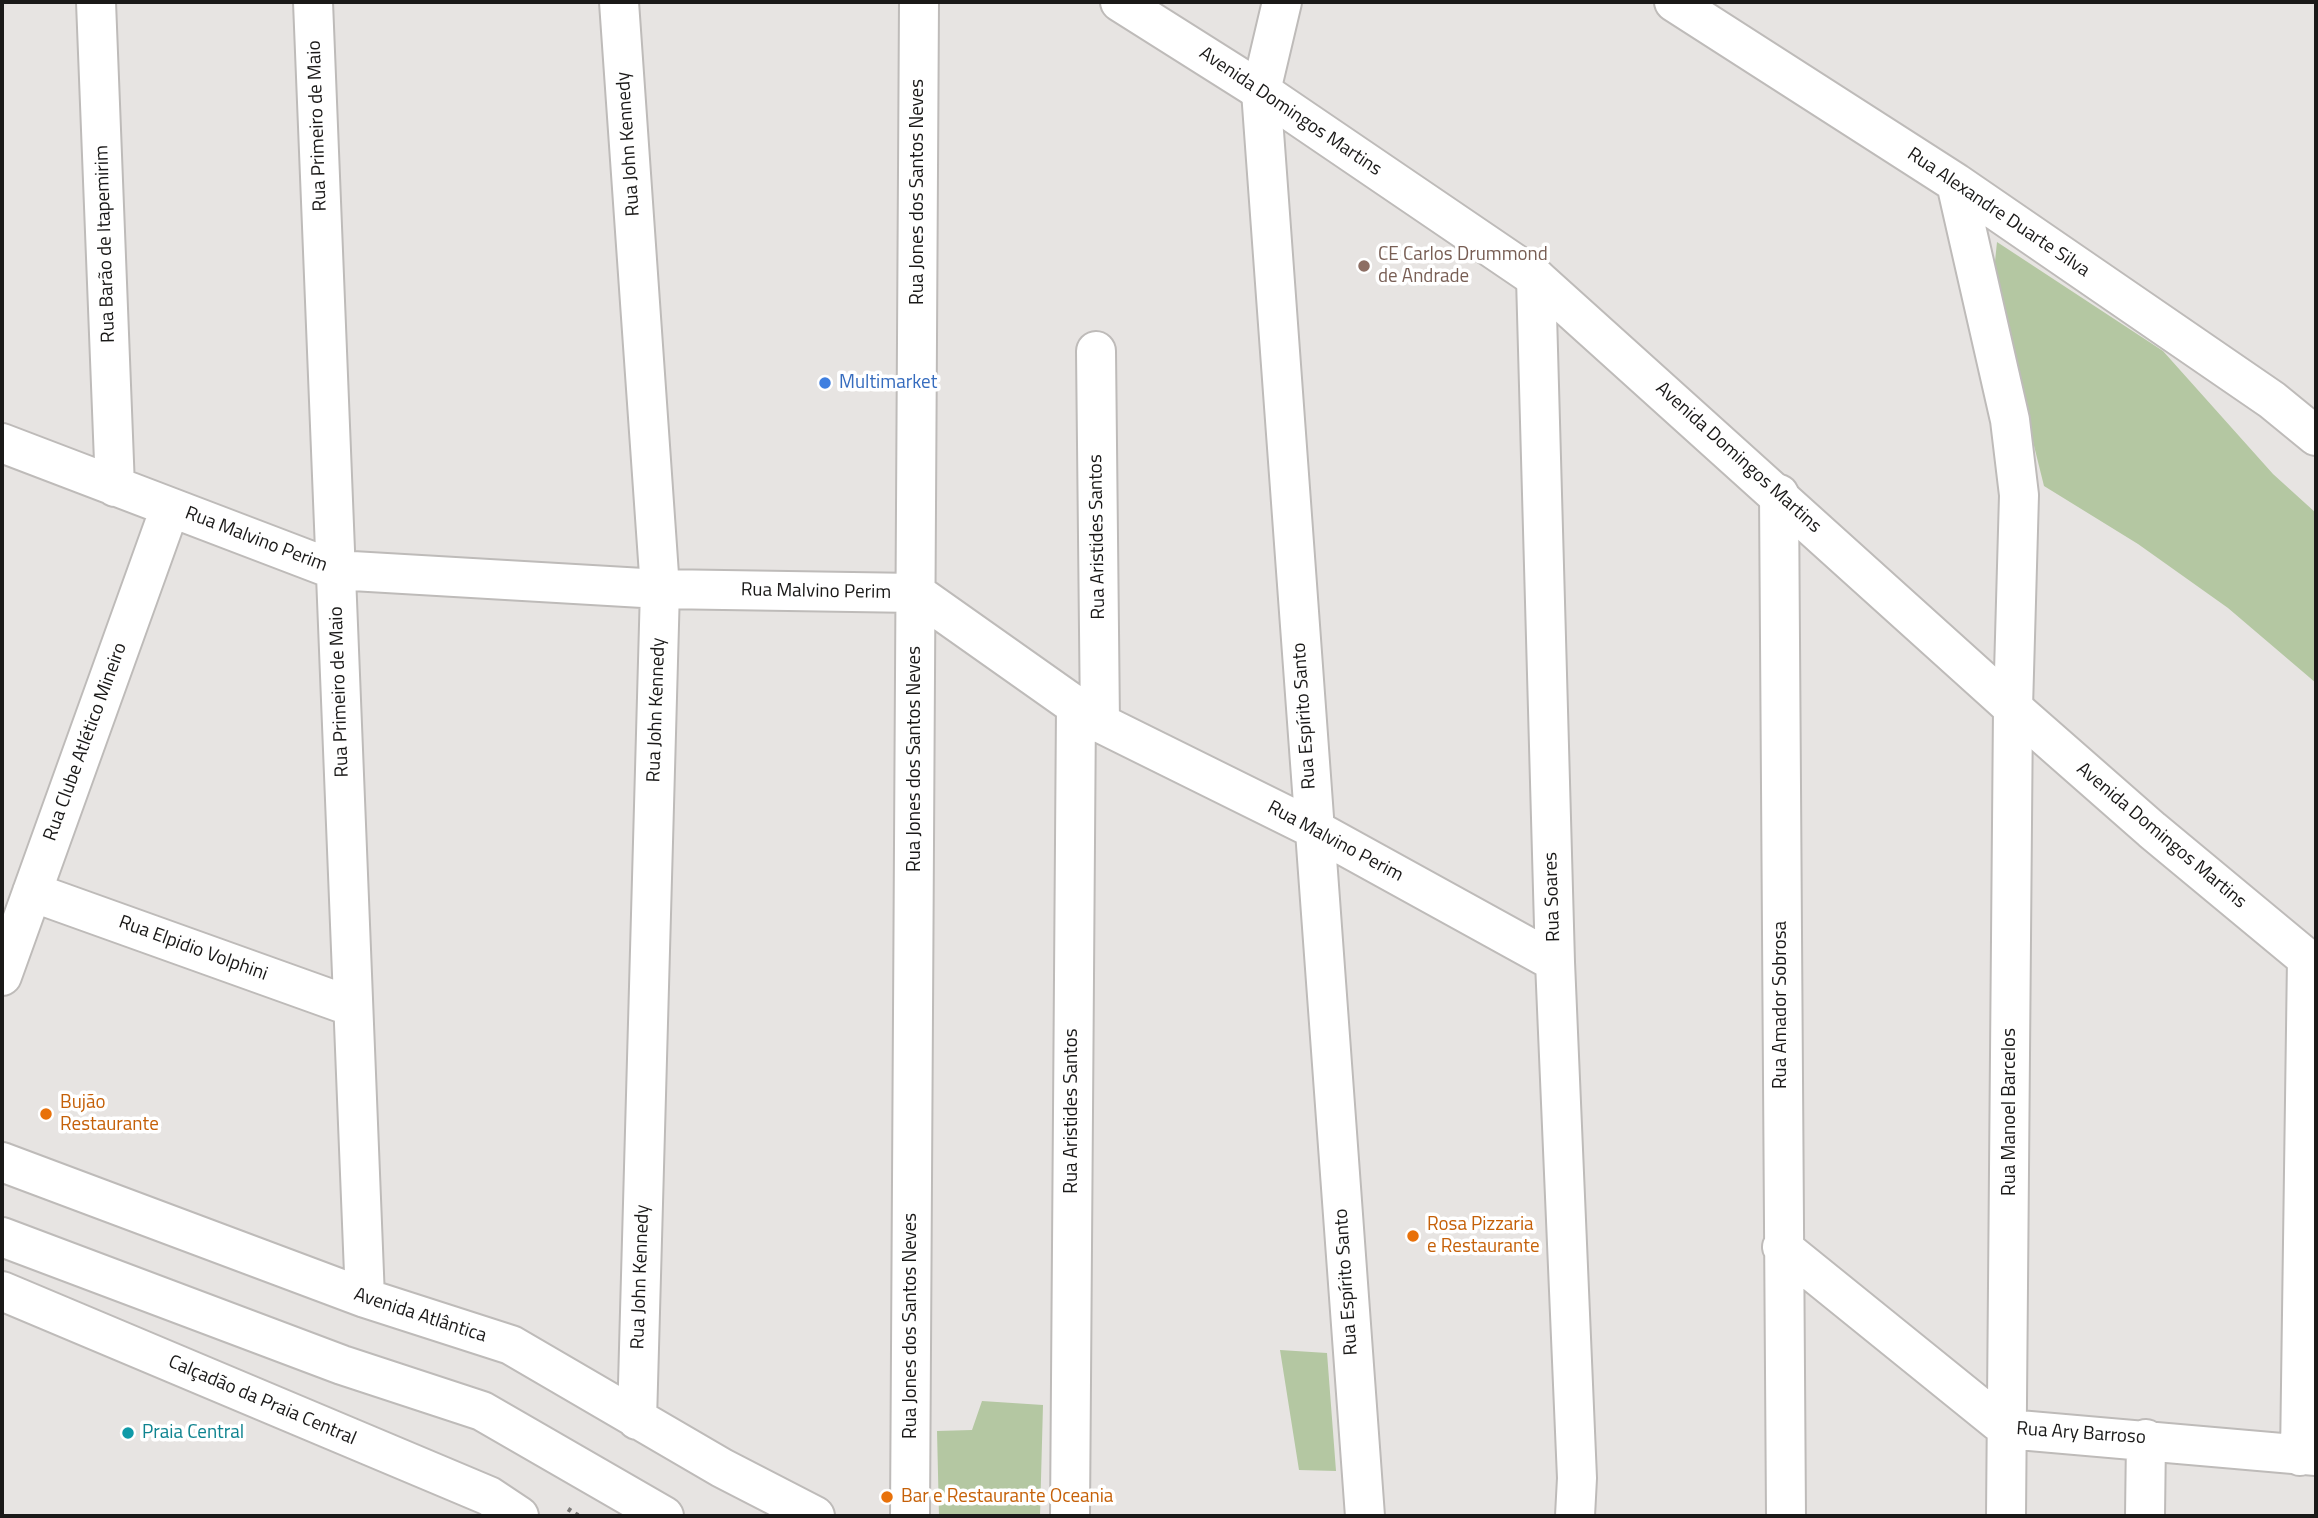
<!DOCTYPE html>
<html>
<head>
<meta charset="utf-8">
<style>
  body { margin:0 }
  #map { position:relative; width:2318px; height:1518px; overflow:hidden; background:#e7e4e2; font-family:"Titillium Web",sans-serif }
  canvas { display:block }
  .frame { position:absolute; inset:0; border:4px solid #1a1918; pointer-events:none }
</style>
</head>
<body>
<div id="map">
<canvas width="2318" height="1518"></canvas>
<div class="frame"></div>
</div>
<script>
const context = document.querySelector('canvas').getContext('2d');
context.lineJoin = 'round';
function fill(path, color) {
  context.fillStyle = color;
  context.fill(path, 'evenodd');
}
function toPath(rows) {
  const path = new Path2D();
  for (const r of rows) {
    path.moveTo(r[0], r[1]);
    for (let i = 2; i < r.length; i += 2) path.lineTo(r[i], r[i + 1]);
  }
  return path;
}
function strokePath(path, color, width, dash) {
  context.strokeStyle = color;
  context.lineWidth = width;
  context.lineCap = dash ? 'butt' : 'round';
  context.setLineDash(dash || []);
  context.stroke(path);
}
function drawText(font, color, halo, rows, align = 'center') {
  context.font = font + ' "Titillium Web",sans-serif';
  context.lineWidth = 7;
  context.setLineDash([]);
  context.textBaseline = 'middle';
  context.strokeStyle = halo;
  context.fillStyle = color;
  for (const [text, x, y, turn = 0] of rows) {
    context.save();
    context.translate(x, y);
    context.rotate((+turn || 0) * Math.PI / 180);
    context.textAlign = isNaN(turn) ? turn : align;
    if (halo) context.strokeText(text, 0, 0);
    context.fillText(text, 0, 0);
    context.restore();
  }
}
fill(toPath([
  [1997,242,2163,351,2273,474,2316,513,2316,683,2228,608,2138,544,2044,486,1993,281],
  [1280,1350,1327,1353,1336,1471,1299,1470],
  [982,1401,1043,1405,1040,1516,939,1516,937,1431,972,1430]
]), '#b4c7a2');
const minor = toPath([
  [96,2,115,487],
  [313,2,365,1298],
  [619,2,660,589,637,1420],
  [1282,2,1261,91,1365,1516],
  [1674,2,1956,183,2272,400,2316,436],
  [1956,183,2010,420,2019,495,2013,708,2006,1516],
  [1536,278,1555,962,1577,1478,1575,1516],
  [1096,351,1100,723],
  [2,443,335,570,660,589,916,593,1100,723,1312,828,1555,962],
  [1779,494,1786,1516],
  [32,892,353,1007],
  [2,976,170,508],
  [2,1162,365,1298,511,1345,722,1468,815,1516],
  [2,1237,342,1365,482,1411,664,1516],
  [1782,1247,2007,1429,2316,1456],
  [2,1291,489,1496,519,1516],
  [2300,1456,2307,958],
  [910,1516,919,2],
  [1070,1516,1076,707],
  [2145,1516,2146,1439]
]);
const major = toPath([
  [1120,2,1261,91,1536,278,2013,708,2152,830,2316,966]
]);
strokePath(minor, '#bebbb9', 42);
strokePath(major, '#bebbb9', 42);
strokePath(toPath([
  [568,1509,579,1516]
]), '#7c7a78', 4.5, [3.5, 5]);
strokePath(minor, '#fff', 38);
strokePath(major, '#fff', 38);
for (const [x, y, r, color] of [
  [1364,266,7,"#8d6e63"],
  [825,383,7,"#3f7fe0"],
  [46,1114,7,"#e8710a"],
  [1413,1236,7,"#e8710a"],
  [128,1433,7,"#0f9aa8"],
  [887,1497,7,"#e8710a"]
]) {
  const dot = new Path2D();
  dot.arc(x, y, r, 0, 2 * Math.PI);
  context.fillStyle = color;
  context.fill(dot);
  strokePath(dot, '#fff', 2.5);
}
drawText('19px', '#1a1918', '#fff', [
  ["Avenida Domingos Martins",1290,112,34],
  ["Rua Primeiro de Maio",318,126,-92],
  ["Rua John Kennedy",629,144,-94],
  ["Rua Jones dos Santos Neves",918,192,-90],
  ["Rua Alexandre Duarte Silva",1998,213,34],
  ["Rua Barão de Itapemirim",106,244,-92],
  ["Avenida Domingos Martins",1738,458,42],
  ["Rua Aristides Santos",1098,537,-91],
  ["Rua Malvino Perim",256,540,21],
  ["Rua Malvino Perim",816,592,1],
  ["Rua Primeiro de Maio",340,692,-92],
  ["Rua John Kennedy",657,710,-88],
  ["Rua Espírito Santo",1305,716,-94],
  ["Rua Clube Atlético Mineiro",86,742,-70],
  ["Rua Jones dos Santos Neves",915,759,-90],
  ["Avenida Domingos Martins",2161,836,40],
  ["Rua Malvino Perim",1335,842,28],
  ["Rua Soares",1553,897,-92],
  ["Rua Elpidio Volphini",193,949,20],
  ["Rua Amador Sobrosa",1781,1005,-90],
  ["Rua Aristides Santos",1072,1111,-90],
  ["Rua Manoel Barcelos",2010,1112,-90],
  ["Rua John Kennedy",641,1277,-88],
  ["Rua Espírito Santo",1347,1282,-94],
  ["Avenida Atlântica",420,1316,18],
  ["Rua Jones dos Santos Neves",911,1326,-90],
  ["Calçadão da Praia Central",262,1401,23],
  ["Rua Ary Barroso",2081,1434,4]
]);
drawText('19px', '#785e54', '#fff', [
  ["CE Carlos Drummond",1378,255],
  ["de Andrade",1378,277]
], 'left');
drawText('19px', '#366cbe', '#fff', [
  ["Multimarket",839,383]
], 'left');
drawText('19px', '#c56008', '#fff', [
  ["Bujão",60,1103],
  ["Restaurante",60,1125],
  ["Rosa Pizzaria",1427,1225],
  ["e Restaurante",1427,1247],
  ["Bar e Restaurante Oceania",901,1497]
], 'left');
drawText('19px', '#0d838f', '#fff', [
  ["Praia Central",142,1433]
], 'left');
</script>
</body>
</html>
